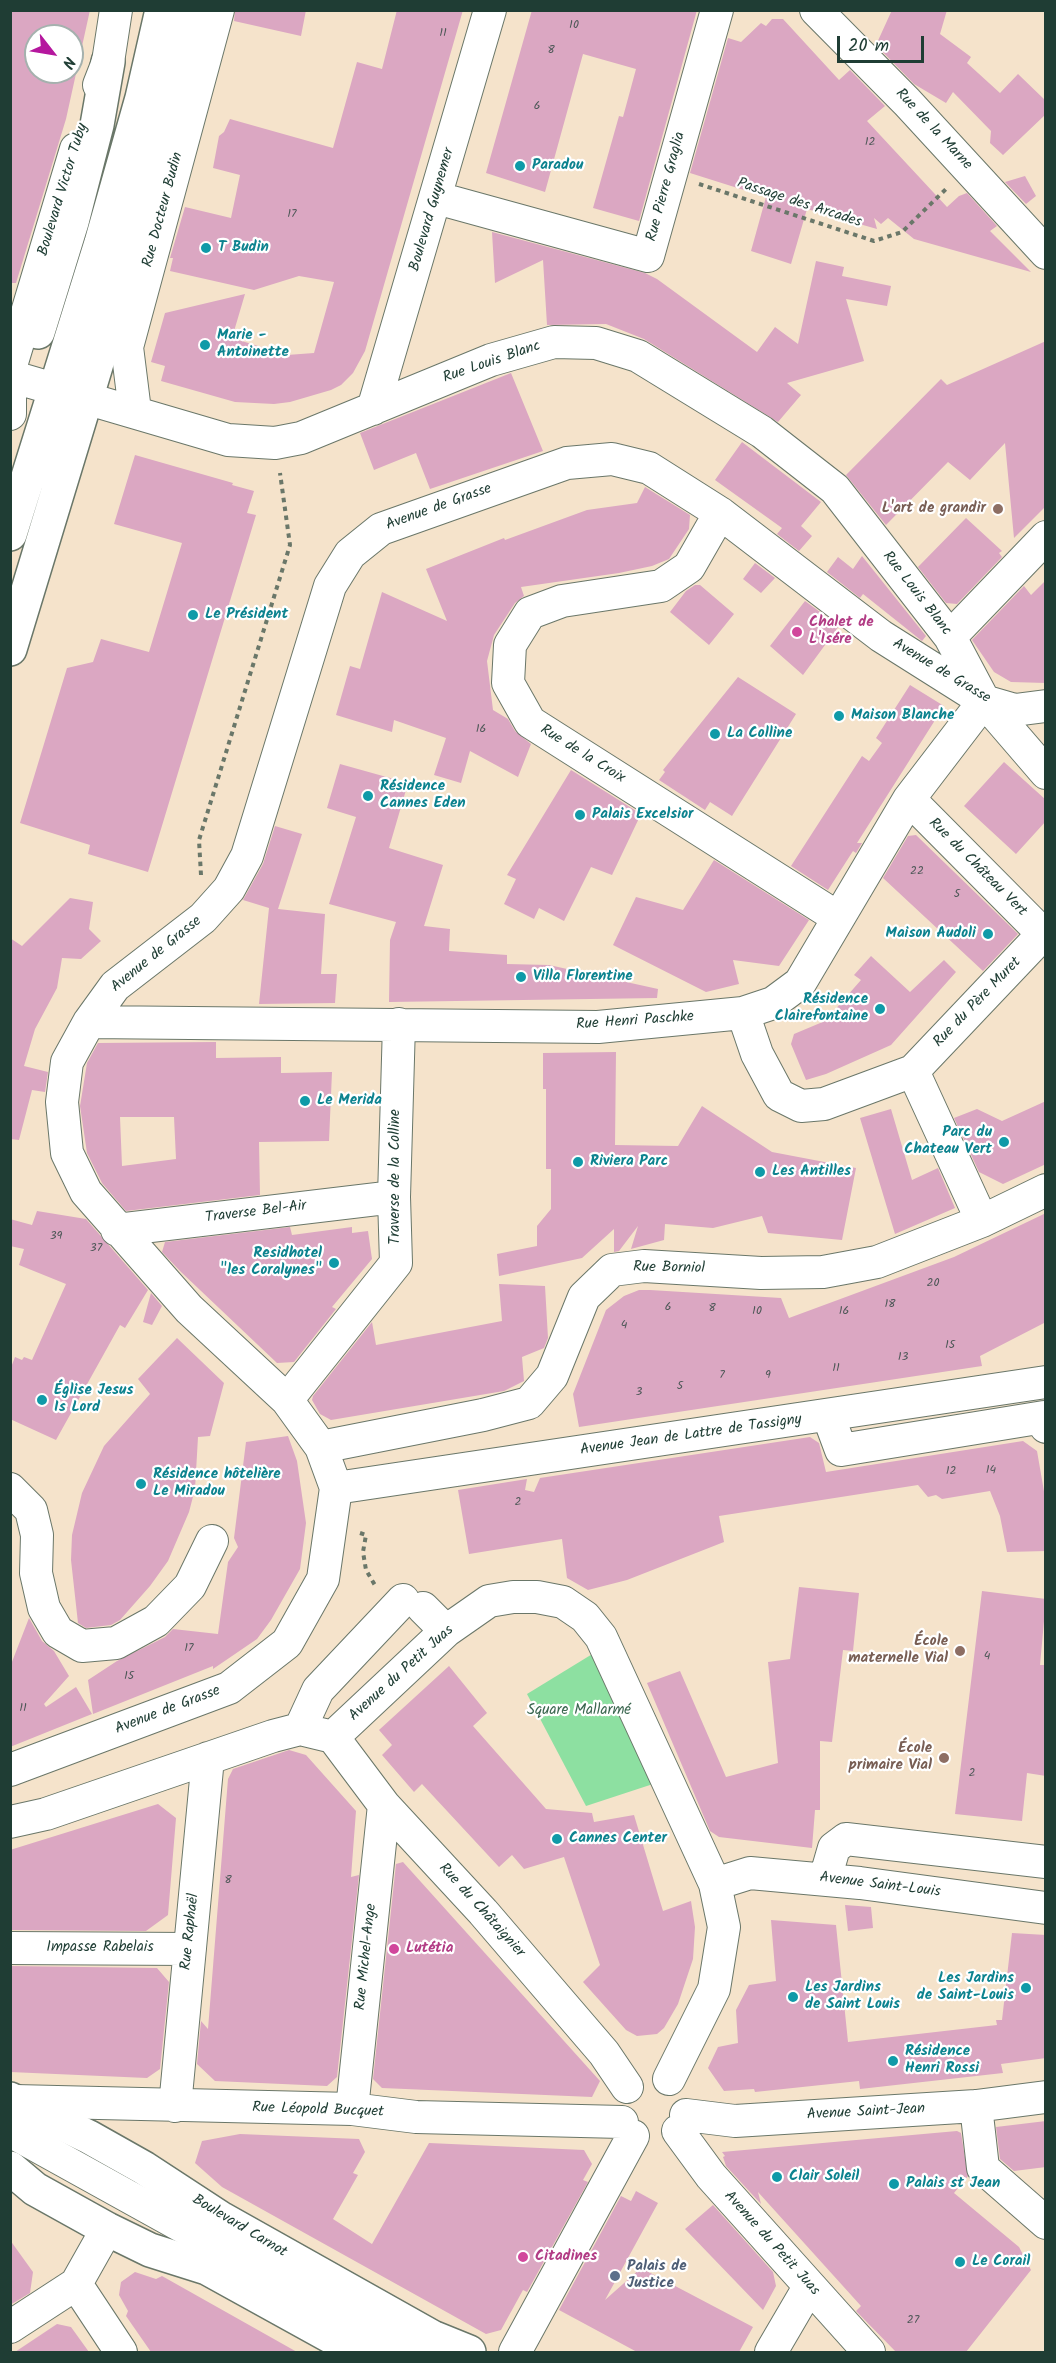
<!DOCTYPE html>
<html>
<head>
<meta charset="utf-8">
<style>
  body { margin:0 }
  #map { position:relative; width:1056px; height:2363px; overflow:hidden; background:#f5e3cb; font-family:Kalam,sans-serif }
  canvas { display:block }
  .frame { position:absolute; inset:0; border:12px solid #1f3d34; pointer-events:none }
  .north { position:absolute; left:24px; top:24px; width:60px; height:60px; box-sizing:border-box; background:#fff; border:2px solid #a5b1ae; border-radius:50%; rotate:121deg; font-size:16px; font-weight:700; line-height:24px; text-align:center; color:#1f3d34 }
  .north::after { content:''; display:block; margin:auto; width:21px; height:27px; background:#b5179e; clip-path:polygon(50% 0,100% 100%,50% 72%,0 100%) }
  .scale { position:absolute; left:837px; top:36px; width:87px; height:27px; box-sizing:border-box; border:3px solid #1f3d34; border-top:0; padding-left:8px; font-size:18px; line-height:21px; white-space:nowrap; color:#1f3d34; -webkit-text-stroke:4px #fff; paint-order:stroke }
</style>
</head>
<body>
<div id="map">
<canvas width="1056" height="2363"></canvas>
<div class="frame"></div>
<div class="north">N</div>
<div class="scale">20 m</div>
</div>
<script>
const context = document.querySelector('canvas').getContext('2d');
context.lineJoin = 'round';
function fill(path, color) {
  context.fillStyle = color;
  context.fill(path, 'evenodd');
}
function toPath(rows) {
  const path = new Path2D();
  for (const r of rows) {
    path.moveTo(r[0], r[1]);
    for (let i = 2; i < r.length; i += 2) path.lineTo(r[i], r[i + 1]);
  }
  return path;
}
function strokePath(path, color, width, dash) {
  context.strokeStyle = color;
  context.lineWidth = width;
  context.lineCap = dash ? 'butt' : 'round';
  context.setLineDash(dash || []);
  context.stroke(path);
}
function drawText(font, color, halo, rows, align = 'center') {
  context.font = font + ' Kalam,sans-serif';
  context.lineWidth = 4.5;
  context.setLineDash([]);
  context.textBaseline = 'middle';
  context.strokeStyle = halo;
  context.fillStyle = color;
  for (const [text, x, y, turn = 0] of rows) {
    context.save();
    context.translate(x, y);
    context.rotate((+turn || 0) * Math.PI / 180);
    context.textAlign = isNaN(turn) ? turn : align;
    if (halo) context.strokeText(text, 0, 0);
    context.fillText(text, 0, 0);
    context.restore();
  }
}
fill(toPath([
  [594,1653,653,1784,586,1806,527,1694]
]), '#8de0a1');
fill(toPath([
  [10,10,90,10,66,119,16,283,10,283],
  [36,36,72,36,72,72,36,72],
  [235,10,306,10,301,36,234,21],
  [397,10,463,10,365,351,353,373,341,385,331,390,290,402,274,404,235,402,161,381,165,366,151,362,165,313,245,294,232,338,287,355,314,353,334,282,299,276,254,290,170,271,173,258,170,258,185,207,231,218,240,175,213,168,219,136,224,132,230,119,333,148,357,62,382,69],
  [532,10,697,10,639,221,593,208,619,116,623,117,636,69,583,54,545,192,486,173],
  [892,10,947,10,940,34,971,57,967,63,1000,93,1018,74,1046,101,1046,114,1003,155,990,143,991,131,953,92,946,103,914,84,876,45],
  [772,19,783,19,839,80,850,70,885,106,867,121,947,207,959,196,967,193,997,226,990,231,1031,272,914,239,888,218,881,224,874,218,877,229,807,209,791,264,751,251,766,197,690,173,728,38,741,42,761,23,766,26],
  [1025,176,1036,196,1026,204,1005,182],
  [492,232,645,273,657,279,757,352,775,327,798,344,816,261,844,267,842,276,891,286,887,306,846,299,864,361,787,383,801,395,778,422,644,339,606,324,547,325,543,260,495,283],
  [1046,341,1046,506,1014,538,1005,443,970,480,948,462,886,525,846,475,941,379,947,385],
  [511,373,543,451,430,489,416,453,374,470,360,433],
  [742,442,821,502,801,526,812,536,799,551,777,534,782,528,715,480],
  [135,455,233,483,232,485,254,491,247,513,256,515,148,872,88,854,90,845,20,823,67,668,93,662,101,639,149,652,182,543,114,524],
  [645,487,690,515,689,529,669,559,652,566,619,573,521,587,524,596,515,603,494,635,487,661,493,710,508,719,515,731,531,744,518,777,470,751,461,783,434,775,446,738,394,720,392,732,336,715,350,666,360,669,382,592,447,621,426,569,504,538,505,540,587,510,637,503],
  [966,518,1002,551,999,553,1002,557,957,604,946,603,918,567],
  [862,556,926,636,922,641,863,594,860,598,827,572,838,557,853,569],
  [755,563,775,578,761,593,743,579],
  [1046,580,1046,683,1011,682,994,672,972,640,1024,586,1031,595],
  [695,585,700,585,734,614,709,645,670,612,686,591],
  [805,601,839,626,803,675,770,646],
  [738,677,796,714,732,816,710,802,705,810,659,780,665,772,663,770],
  [910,685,944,706,857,843,862,843,856,853,853,851,828,890,791,866,862,756,869,761,882,743,876,738],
  [1004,762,1046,800,1046,821,1016,854,964,806],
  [340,764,408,783,389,848,443,865,424,926,450,929,449,951,507,955,507,964,549,965,658,989,657,998,389,1002,390,940,396,922,329,904,356,817,327,808],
  [571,770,641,814,612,875,591,867,564,921,539,908,534,919,504,904,516,879,507,875],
  [275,826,302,834,278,909,325,914,321,974,337,974,335,1003,259,1004,269,908,243,900,263,864],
  [916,835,1018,934,983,971,883,878,908,836],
  [714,860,809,920,779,966,733,960,739,984,706,992,613,945,636,897,683,910],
  [70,898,93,902,89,929,101,941,81,959,62,958,57,988,35,1029,24,1066,48,1072,45,1092,32,1090,19,1140,10,1139,10,938,22,946],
  [871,956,910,992,944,960,956,972,891,1045,826,1074,806,1080,791,1044,794,1034,825,1021,861,980,854,975],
  [216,1042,216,1058,281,1057,281,1073,332,1072,329,1141,259,1142,260,1195,126,1211,102,1183,87,1153,80,1106,87,1063,98,1043],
  [120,1117,174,1117,176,1159,122,1166],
  [616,1052,615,1145,678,1146,702,1106,772,1152,856,1168,842,1240,768,1233,762,1216,713,1228,665,1224,664,1240,631,1249,638,1226,619,1251,614,1252,614,1229,582,1258,499,1276,497,1254,537,1246,537,1226,551,1209,551,1169,546,1169,546,1089,543,1089,543,1053],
  [1046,1101,1046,1164,1003,1184,979,1172,954,1118,977,1109,1002,1121],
  [891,1109,912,1180,938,1168,955,1208,895,1234,860,1118],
  [37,1211,86,1219,148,1290,125,1328,120,1325,56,1440,10,1419,10,1370,15,1357,22,1360,24,1357,32,1360,66,1284,19,1265,24,1249,10,1246,10,1219,32,1225],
  [1046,1213,1046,1322,980,1356,982,1366,579,1427,573,1394,606,1310,624,1296,639,1290,650,1290,781,1298,789,1318,954,1257],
  [290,1227,292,1235,352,1227,352,1233,368,1231,372,1259,332,1307,336,1309,294,1362,277,1363,181,1272,162,1252,165,1242],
  [499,1284,545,1286,548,1338,544,1348,522,1357,524,1381,504,1391,331,1420,320,1414,312,1400,313,1396,372,1322,376,1345,502,1321],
  [151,1293,162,1306,152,1325,143,1322],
  [177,1338,224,1383,210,1436,198,1437,195,1489,189,1512,168,1561,150,1586,120,1620,111,1625,86,1628,78,1623,71,1560,72,1535,82,1493,104,1446,150,1394,138,1379],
  [288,1436,297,1461,306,1523,300,1569,271,1620,257,1639,213,1669,213,1666,93,1714,88,1680,117,1661,165,1637,173,1629,218,1634,228,1562,238,1547,234,1538,246,1442],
  [810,1437,819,1443,826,1472,1023,1441,1037,1451,1046,1503,1046,1551,1007,1552,1000,1516,990,1491,942,1499,936,1495,928,1497,918,1485,719,1516,724,1542,627,1580,588,1590,567,1578,562,1539,469,1554,458,1490,527,1479,525,1490,534,1492,540,1478],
  [799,1587,859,1593,853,1651,843,1650,832,1742,820,1741,820,1810,815,1810,812,1848,719,1837,710,1831,647,1683,680,1671,726,1777,778,1763,768,1662,790,1659],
  [982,1591,1046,1599,1040,1665,1046,1665,1046,1776,1027,1773,1022,1821,955,1814],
  [29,1618,42,1641,54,1651,69,1676,44,1704,46,1707,76,1687,92,1714,10,1747,10,1667],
  [449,1666,487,1713,473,1726,546,1809,592,1813,594,1822,634,1815,663,1911,691,1901,695,1927,693,1959,678,2004,664,2028,657,2034,637,2036,626,2030,583,1982,600,1965,564,1857,524,1869,512,1855,499,1867,422,1784,414,1792,382,1755,392,1745,379,1730],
  [289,1750,306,1755,356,1811,351,1877,359,1875,337,2077,327,2086,215,2081,197,2064,201,2021,208,2029,228,1779,233,1769],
  [158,1804,176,1818,168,1915,146,1931,10,1930,10,1850],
  [403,1862,600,2081,592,2097,382,2088,373,2079,396,1864],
  [845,1905,871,1907,873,1928,848,1931],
  [771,1920,836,1925,848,2042,997,2025,996,2020,1002,2020,1012,1933,1046,1935,1046,2058,1001,2064,1003,2073,860,2089,859,2081,755,2092,754,2089,724,2091,708,2068,718,2047,738,2043,736,2010,749,1985,776,1981],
  [10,1966,157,1968,169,1982,160,2069,147,2078,10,2072],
  [1046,2121,1046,2167,1014,2171,1000,2159,996,2127],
  [957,2131,961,2133,968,2176,954,2193,1019,2247,1031,2270,966,2352,896,2352,856,2311,861,2306,758,2192,761,2204,726,2166,723,2157,725,2156,722,2152],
  [240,2134,359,2139,365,2152,353,2173,358,2175,333,2219,372,2244,429,2143,584,2150,592,2164,583,2180,588,2182,527,2292,523,2290,501,2330,486,2334,222,2187,195,2163,202,2141],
  [636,2191,658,2203,605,2300,641,2268,753,2327,739,2352,637,2352,559,2310,621,2196,631,2201],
  [713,2205,773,2272,776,2286,763,2310,685,2229],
  [10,2240,33,2272,30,2293,10,2305],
  [135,2272,156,2279,162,2276,297,2352,151,2352,126,2316,128,2311,119,2295,121,2282],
  [57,2324,71,2327,89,2352,15,2352]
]), '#dba7c2');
const minor = toPath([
  [816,10,907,102,1046,253],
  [99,85,108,62,116,10],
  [437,198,648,256,717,10],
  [10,369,76,149],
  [10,376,228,440,275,443,301,438,491,360,554,342,596,343,638,356,762,432,835,489,950,637,984,701,1046,773],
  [10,385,10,414],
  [373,409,490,10],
  [135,411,127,347,218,10],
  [720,513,689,567,661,586,562,601,530,613,510,645,508,683,530,722,837,917],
  [950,637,1046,537],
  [909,799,1046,937],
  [743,1013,757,1054,779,1095,801,1106,824,1104,913,1071,982,1221],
  [89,1022,598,1027,743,1013,773,1003,800,983,909,799,984,701],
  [913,1071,1043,934],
  [117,1230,394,1197],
  [287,1400,396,1263,394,1197,399,1024],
  [828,1415,841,1450,1044,1417,1046,1427],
  [321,1447,483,1415,529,1403,552,1376,584,1297,612,1270,644,1266,761,1273,823,1272,877,1262,982,1221,1046,1190],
  [336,1488,1046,1382],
  [10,1489,31,1510,37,1535,36,1573,44,1608,58,1632,82,1646,116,1643,156,1621,190,1586,212,1541],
  [423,1608,446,1631],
  [300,1729,318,1690,403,1600],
  [333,1737,446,1631,489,1601,513,1597,537,1597,563,1602,585,1617,601,1637,715,1884,724,1927,714,1989,669,2079],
  [333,1737,384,1805,483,1912,604,2053,627,2087],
  [10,1770,229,1688,287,1643,323,1579,336,1488,321,1447,287,1400,189,1309,86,1192,67,1153,62,1102,67,1062,89,1022,115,986,203,918,229,889,247,856,330,586,350,554,381,529,567,463,612,459,649,468,720,513,881,636,984,701,1015,710,1046,706],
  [10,1822,46,1814,273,1736,300,1729,333,1737],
  [825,1879,834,1848,846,1839,1046,1862],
  [715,1884,750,1873,860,1883,1046,1908],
  [10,1948,190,1949],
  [15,2101,352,2109,416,2117,622,2122],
  [175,2106,208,1758],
  [976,2106,983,2168,1046,2223],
  [352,2109,384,1805],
  [686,2115,735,2121,976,2106,1046,2097],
  [10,2131,409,2352],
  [678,2131,711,2176,869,2352],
  [76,2284,121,2352],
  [10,2327,76,2284,107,2229],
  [515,2352,633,2136],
  [771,2352,809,2287]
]);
const major = toPath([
  [10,2099,89,2137,144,2168,222,2219,432,2337,469,2352],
  [10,2168,35,2189,107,2229,150,2250,207,2268,359,2352]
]);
const highway = toPath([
  [38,332,72,222,97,125,108,62],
  [10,534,101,243,142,98,162,10],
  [10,649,138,228,161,148,193,10]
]);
strokePath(minor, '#6a7769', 34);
strokePath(major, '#6a7769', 36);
strokePath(highway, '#6a7769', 36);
strokePath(toPath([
  [699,184,874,241,902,232,946,189],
  [201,875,199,840,290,545,280,473],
  [360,1533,366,1535,363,1552,366,1570,376,1587]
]), '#6a7769', 4, [4.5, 4.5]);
strokePath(minor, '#fff', 32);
strokePath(major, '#fff', 33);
strokePath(highway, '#fff', 33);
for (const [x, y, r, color] of [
  [520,166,6,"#0f9aa8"],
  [206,248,6,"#0f9aa8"],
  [205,345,6,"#0f9aa8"],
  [998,509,6,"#8d6e63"],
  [193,615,6,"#0f9aa8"],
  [797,632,6,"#d1479c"],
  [839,716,6,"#0f9aa8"],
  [715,734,6,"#0f9aa8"],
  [368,796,6,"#0f9aa8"],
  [580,815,6,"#0f9aa8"],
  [988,934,6,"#0f9aa8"],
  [521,977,6,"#0f9aa8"],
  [880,1009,6,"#0f9aa8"],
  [305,1101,6,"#0f9aa8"],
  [1004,1142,6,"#0f9aa8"],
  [578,1162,6,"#0f9aa8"],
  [760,1172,6,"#0f9aa8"],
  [334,1263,6,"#0f9aa8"],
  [42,1400,6,"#0f9aa8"],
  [141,1484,6,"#0f9aa8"],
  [960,1651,6,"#8d6e63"],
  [944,1758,6,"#8d6e63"],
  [557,1839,6,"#0f9aa8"],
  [394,1949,6,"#d1479c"],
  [1026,1988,6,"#0f9aa8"],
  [793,1997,6,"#0f9aa8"],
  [893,2061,6,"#0f9aa8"],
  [777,2177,6,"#0f9aa8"],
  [894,2184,6,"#0f9aa8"],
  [523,2257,6,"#d1479c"],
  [960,2262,6,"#0f9aa8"],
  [615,2276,6,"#5c6f8a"]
]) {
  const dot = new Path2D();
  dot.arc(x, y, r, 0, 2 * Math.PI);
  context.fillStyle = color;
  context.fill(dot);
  strokePath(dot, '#fff', 2);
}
drawText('12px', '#4e5858', null, [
  ["10",574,26],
  ["11",443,34],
  ["8",551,51],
  ["6",537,107],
  ["12",870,143],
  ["17",292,215],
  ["16",481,730],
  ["22",917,872],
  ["5",957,895],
  ["39",56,1237],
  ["37",96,1249],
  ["20",933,1284],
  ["18",890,1305],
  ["6",668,1308],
  ["8",712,1309],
  ["10",757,1312],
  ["16",844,1312],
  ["4",624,1326],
  ["15",950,1346],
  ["13",903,1358],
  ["11",836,1369],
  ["7",722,1376],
  ["9",768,1376],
  ["5",680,1387],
  ["3",639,1393],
  ["14",991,1471],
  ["12",951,1472],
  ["2",518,1503],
  ["17",189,1649],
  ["4",987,1657],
  ["15",129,1677],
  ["11",23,1709],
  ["2",972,1774],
  ["8",228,1881],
  ["27",913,2321]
]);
drawText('15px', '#1f3d34', '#fff', [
  ["Rue de la Marne",933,130,47],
  ["Rue Pierre Graglia",667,187,-75],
  ["Boulevard Victor Tuby",64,190,-73],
  ["Passage des Arcades",799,204,18],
  ["Rue Docteur Budin",164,210,-75],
  ["Boulevard Guynemer",433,210,-74],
  ["Rue Louis Blanc",492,363,-19],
  ["Avenue de Grasse",439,508,-20],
  ["Rue Louis Blanc",916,594,52],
  ["Avenue de Grasse",941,672,31],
  ["Rue de la Croix",582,755,32],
  ["Rue du Château Vert",977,868,45],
  ["Avenue de Grasse",157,955,-39],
  ["Rue du Père Muret",978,1003,-46],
  ["Rue Henri Paschke",635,1022,-4],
  ["Traverse de la Colline",396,1177,-90],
  ["Traverse Bel-Air",256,1213,-7],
  ["Rue Borniol",669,1269,1],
  ["Avenue Jean de Lattre de Tassigny",691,1436,-8],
  ["Avenue du Petit Juas",402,1674,-42],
  ["Avenue de Grasse",168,1711,-21],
  ["Avenue Saint-Louis",880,1886,7],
  ["Rue du Châtaignier",481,1911,48],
  ["Rue Raphaël",191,1932,-84],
  ["Impasse Rabelais",100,1948],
  ["Rue Michel-Ange",367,1957,-84],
  ["Rue Léopold Bucquet",318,2111,2],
  ["Avenue Saint-Jean",866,2113,-3],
  ["Boulevard Carnot",239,2227,31],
  ["Avenue du Petit Juas",771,2244,48]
]);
drawText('bold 15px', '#0d838f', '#fff', [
  ["Paradou",532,166],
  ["T Budin",218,248],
  ["Marie -",217,336],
  ["Antoinette",217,353],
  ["Le Président",205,615],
  ["Maison Blanche",851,716],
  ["La Colline",727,734],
  ["Résidence",380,787],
  ["Cannes Eden",380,804],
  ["Palais Excelsior",592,815],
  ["Maison Audoli",976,934,"right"],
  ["Villa Florentine",533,977],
  ["Résidence",868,1000,"right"],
  ["Clairefontaine",868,1017,"right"],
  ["Le Merida",317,1101],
  ["Parc du",992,1133,"right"],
  ["Chateau Vert",992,1150,"right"],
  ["Riviera Parc",590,1162],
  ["Les Antilles",772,1172],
  ["Residhotel",322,1254,"right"],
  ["\"les Coralynes\"",322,1271,"right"],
  ["Église Jesus",54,1391],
  ["Is Lord",54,1408],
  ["Résidence hôtelière",153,1475],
  ["Le Miradou",153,1492],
  ["Cannes Center",569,1839],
  ["Les Jardins",1014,1979,"right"],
  ["de Saint-Louis",1014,1996,"right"],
  ["Les Jardins",805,1988],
  ["de Saint Louis",805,2005],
  ["Résidence",905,2052],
  ["Henri Rossi",905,2069],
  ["Clair Soleil",789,2177],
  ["Palais st Jean",906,2184],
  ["Le Corail",972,2262]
], 'left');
drawText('bold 15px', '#785e54', '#fff', [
  ["L'art de grandir",986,509],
  ["École",948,1642],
  ["maternelle Vial",948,1659],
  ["École",932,1749],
  ["primaire Vial",932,1766]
], 'right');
drawText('bold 15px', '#b23c85', '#fff', [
  ["Chalet de",809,623],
  ["L'Isére",809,640],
  ["Lutétia",406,1949],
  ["Citadines",535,2257]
], 'left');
drawText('15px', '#3a664f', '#fff', [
  ["Square Mallarmé",579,1711]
]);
drawText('bold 15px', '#4e5e75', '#fff', [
  ["Palais de",627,2267],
  ["Justice",627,2284]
], 'left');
</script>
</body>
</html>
